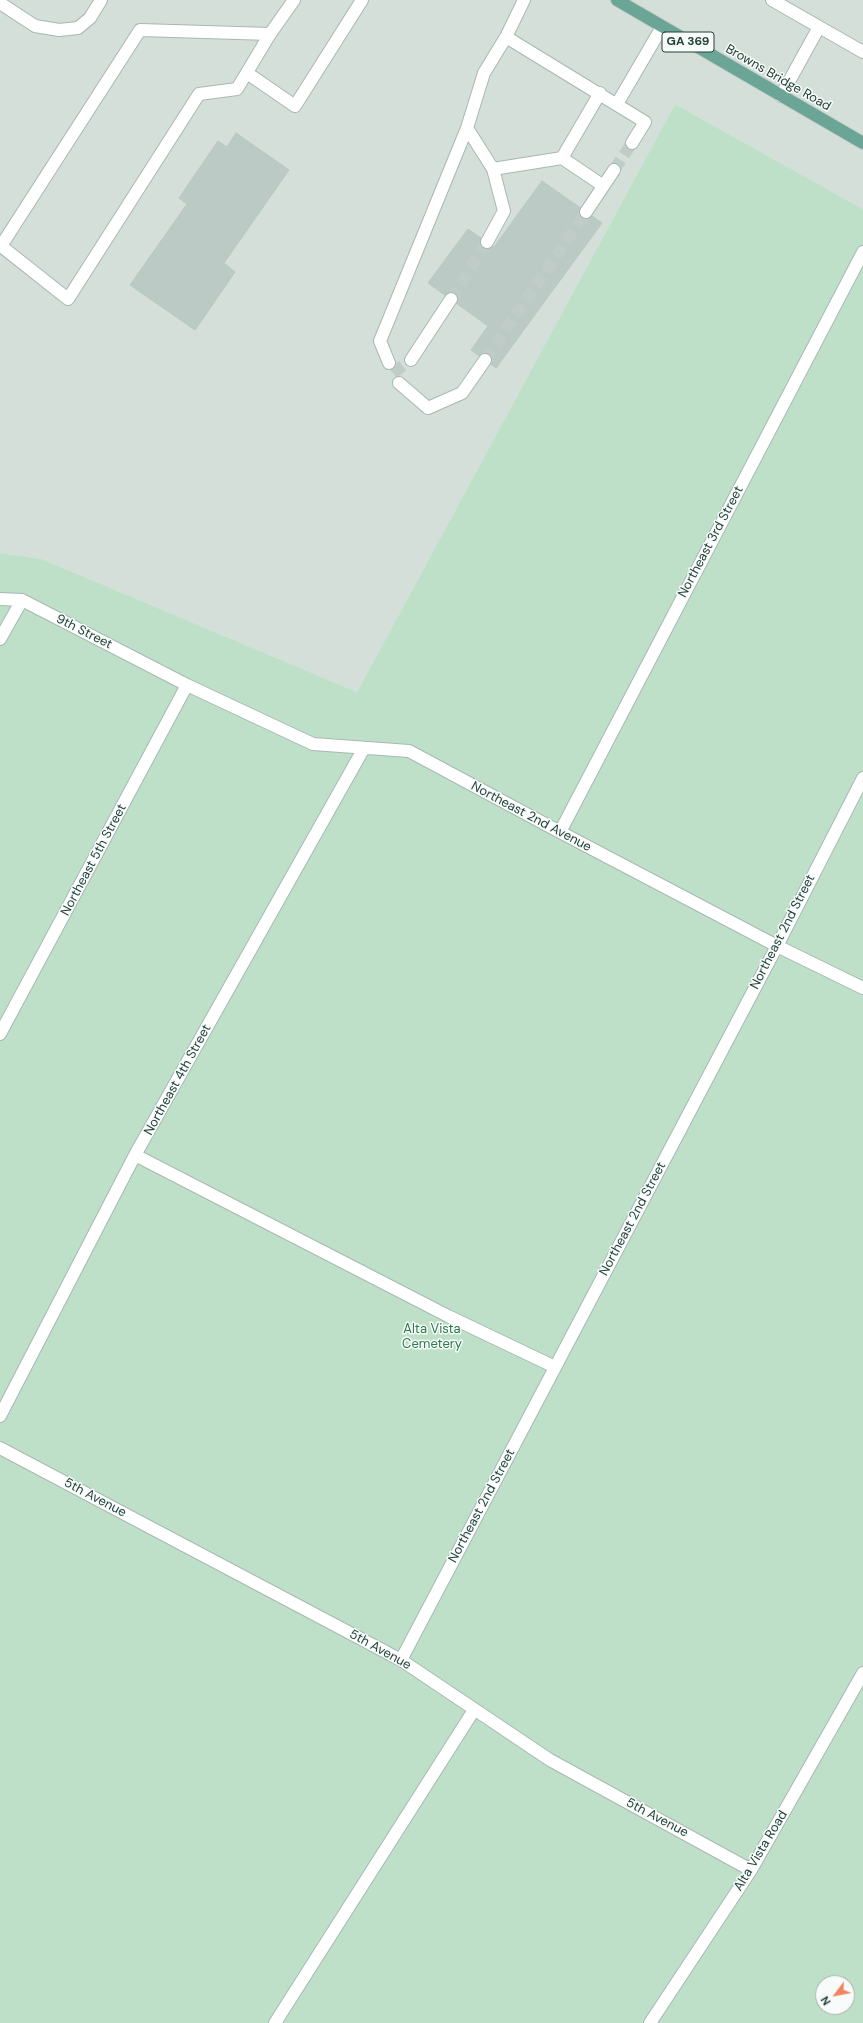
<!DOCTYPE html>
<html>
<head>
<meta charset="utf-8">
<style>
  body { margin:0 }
  #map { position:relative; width:863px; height:2023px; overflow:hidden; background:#e6efeb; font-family:"DM Sans",sans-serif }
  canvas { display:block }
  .north { position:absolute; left:815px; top:1975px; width:40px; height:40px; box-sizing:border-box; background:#f7fbf9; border:1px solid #a3b1ad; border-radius:50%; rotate:238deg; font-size:11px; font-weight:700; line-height:16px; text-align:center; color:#24423a }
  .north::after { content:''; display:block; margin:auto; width:14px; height:18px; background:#f4845f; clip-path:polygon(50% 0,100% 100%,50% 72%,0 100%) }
</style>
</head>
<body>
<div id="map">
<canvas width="863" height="2023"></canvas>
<div class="north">N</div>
</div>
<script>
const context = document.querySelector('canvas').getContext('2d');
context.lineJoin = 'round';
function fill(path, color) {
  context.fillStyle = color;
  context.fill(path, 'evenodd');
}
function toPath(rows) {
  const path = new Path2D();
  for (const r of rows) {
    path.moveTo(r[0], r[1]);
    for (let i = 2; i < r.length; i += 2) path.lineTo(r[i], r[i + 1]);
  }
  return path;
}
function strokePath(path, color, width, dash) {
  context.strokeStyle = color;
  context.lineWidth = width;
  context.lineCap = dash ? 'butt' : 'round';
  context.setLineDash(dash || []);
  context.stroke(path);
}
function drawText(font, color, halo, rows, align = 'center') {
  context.font = font + ' "DM Sans",sans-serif';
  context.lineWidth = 3;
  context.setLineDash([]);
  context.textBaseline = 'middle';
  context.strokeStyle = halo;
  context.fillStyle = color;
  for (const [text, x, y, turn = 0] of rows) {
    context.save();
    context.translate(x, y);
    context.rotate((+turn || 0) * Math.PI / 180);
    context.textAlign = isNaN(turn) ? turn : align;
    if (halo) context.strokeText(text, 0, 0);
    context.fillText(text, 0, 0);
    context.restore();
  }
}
fill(toPath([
  [0,0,863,0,863,209,675,104,357,692,42,559,0,553]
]), '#d4dfda');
fill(toPath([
  [675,104,863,209,863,2023,0,2023,0,553,42,559,357,692],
  [823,1983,847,1983,847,2007,823,2007]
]), '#bfe0c8');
const building = toPath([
  [236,133,289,170,224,263,235,272,195,330,130,285,187,204,179,198,218,141,227,147,236,133],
  [542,181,602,223,496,368,471,350,488,326,428,283,468,229,494,247,542,181]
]);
fill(building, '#bbcac4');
strokePath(building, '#b8c9c2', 1);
strokePath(toPath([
  [614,170,632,143],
  [451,299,487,242],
  [485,360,586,212],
  [393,373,411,360]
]), '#bfccc8', 12, [12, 6]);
const minor = toPath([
  [524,0,506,37,645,122,632,143],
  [772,0,863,52],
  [0,3,35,26,59,30,78,28,90,18,101,0],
  [270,34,140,30,1,246,68,299,199,94,237,89,270,34,294,0],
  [247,73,295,106,362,0],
  [600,93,562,158,602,185],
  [781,96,819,27],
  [617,104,662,27],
  [467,128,493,169,504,211,487,242],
  [493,169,562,158],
  [586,212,614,170],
  [411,360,451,299],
  [389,363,380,341,467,128,484,73,506,37],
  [399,383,428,408,462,393,485,360],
  [0,599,22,600],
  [0,639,22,600,187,685,313,744,409,751,560,832,777,946,863,988],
  [560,832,863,252],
  [0,1034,187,685],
  [135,1155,448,1316,555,1367],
  [0,1416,135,1155,364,748],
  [0,1448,401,1660,550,1760,751,1870],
  [401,1660,777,946,863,778],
  [275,2023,474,1710],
  [650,2023,751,1870,863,1673]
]);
const major = toPath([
  [617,0,863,143]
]);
strokePath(minor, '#a8b8b2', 14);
strokePath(major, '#c2cac8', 14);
strokePath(minor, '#fff', 12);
strokePath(major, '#6aa596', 12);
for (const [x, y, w] of [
  [688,42,52]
]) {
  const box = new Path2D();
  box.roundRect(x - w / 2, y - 10, w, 20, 3);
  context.fillStyle = '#f7fbf9';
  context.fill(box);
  strokePath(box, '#24423a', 1);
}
drawText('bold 12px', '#24423a', null, [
  ["GA 369",688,42]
]);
drawText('13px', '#24423a', '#f7fbf9', [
  ["Browns Bridge Road",778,78,30],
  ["Northeast 3rd Street",711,542,-62],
  ["9th Street",84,632,27],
  ["Northeast 2nd Avenue",531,817,28],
  ["Northeast 5th Street",94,860,-62],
  ["Northeast 2nd Street",783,932,-63],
  ["Northeast 4th Street",178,1080,-61],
  ["Northeast 2nd Street",633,1219,-62],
  ["5th Avenue",95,1498,28],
  ["Northeast 2nd Street",482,1506,-62],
  ["5th Avenue",380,1650,29],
  ["5th Avenue",657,1818,28],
  ["Alta Vista Road",761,1851,-59]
]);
drawText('13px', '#2d7a4b', '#f7fbf9', [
  ["Alta Vista",432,1330],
  ["Cemetery",432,1345]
]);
</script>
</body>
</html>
